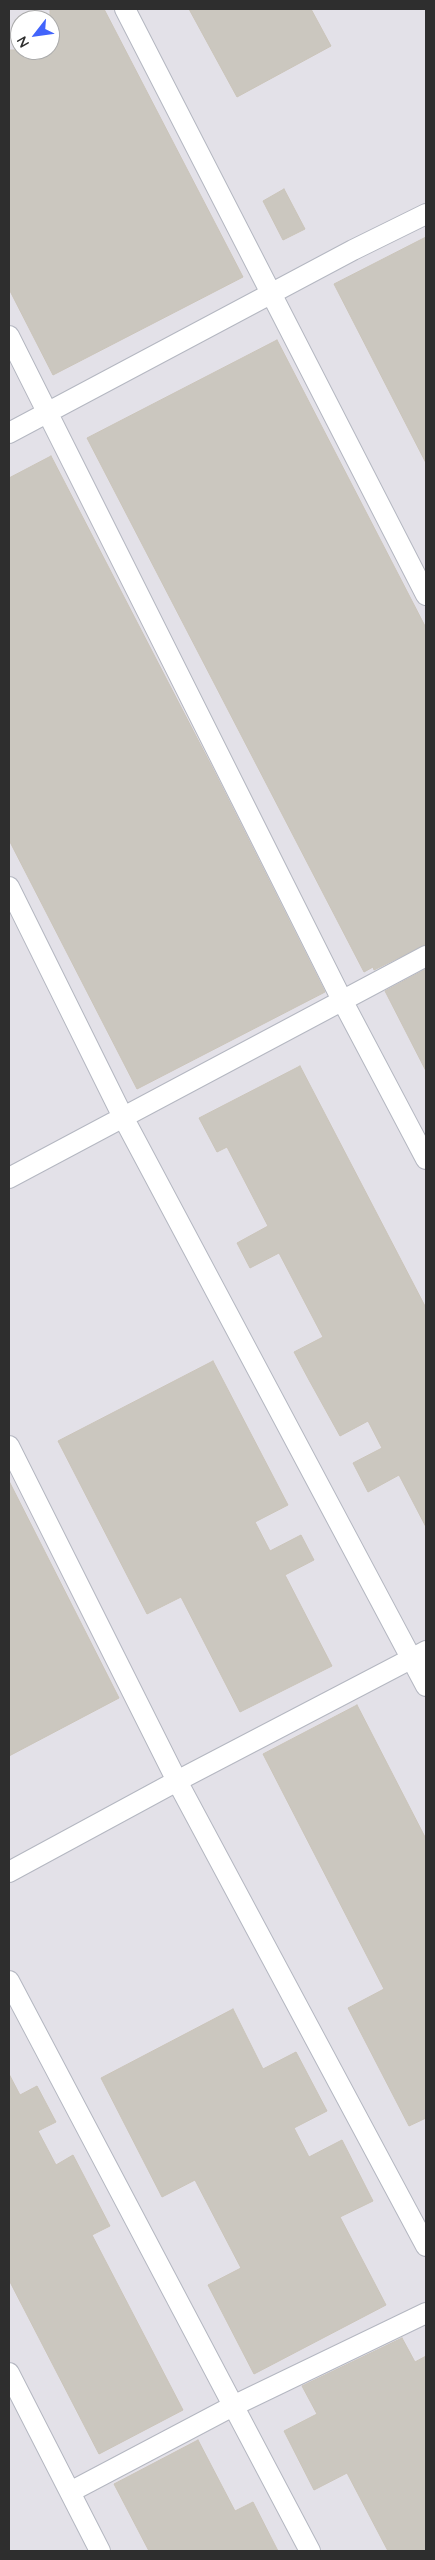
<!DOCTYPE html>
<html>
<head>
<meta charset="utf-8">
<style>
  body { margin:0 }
  #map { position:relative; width:435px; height:2560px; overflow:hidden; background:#efe9e1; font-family:Quicksand,sans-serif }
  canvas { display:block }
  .frame { position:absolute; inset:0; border:10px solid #2e2e2e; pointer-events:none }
  .north { position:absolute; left:10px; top:10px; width:50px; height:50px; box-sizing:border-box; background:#fff; border:1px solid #ababab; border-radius:50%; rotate:240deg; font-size:14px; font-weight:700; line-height:20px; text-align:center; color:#2e2e2e }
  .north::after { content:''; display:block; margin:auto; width:18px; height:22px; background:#4264fb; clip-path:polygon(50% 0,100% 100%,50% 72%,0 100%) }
</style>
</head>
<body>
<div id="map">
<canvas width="435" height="2560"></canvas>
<div class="frame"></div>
<div class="north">N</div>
</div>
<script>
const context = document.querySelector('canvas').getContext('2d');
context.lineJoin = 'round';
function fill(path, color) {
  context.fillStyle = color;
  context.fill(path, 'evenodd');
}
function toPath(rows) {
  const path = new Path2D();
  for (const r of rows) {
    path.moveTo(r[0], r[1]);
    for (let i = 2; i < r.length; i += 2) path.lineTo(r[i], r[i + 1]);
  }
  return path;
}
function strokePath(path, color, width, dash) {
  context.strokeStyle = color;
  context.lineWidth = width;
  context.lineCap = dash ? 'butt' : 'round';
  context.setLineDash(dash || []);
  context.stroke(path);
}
fill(toPath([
  [9,9,426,9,426,2551,9,2551],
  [20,20,50,20,50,50,20,50]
]), '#e3e1e8');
const building = toPath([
  [50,9,104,9,243,277,53,375,9,289,9,50,50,50,50,9],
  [189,9,311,9,331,46,237,97,189,9],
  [284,189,305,229,283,240,263,201,284,189],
  [426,237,426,463,334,284,426,237],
  [277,340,426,628,426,944,374,970,373,967,364,972,87,438,277,340],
  [51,456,212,767,325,992,137,1089,9,840,9,478,51,456],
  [426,969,426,1071,385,991,426,969],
  [300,1066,426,1308,426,1527,399,1475,368,1492,353,1463,382,1448,368,1421,340,1436,309,1380,294,1352,323,1337,279,1253,250,1268,237,1243,268,1226,227,1147,217,1152,199,1118,300,1066],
  [213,1361,288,1505,255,1522,270,1551,301,1535,314,1560,285,1575,332,1666,240,1712,181,1597,147,1614,58,1441,213,1361],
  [9,1481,119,1698,9,1756,9,1481],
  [357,1705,426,1839,426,2118,409,2126,348,2008,384,1989,263,1754,357,1705],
  [233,2009,263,2069,296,2052,327,2111,294,2128,309,2157,342,2140,373,2201,340,2217,386,2305,254,2374,208,2285,241,2268,195,2180,162,2197,101,2078,233,2009],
  [9,2074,20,2095,37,2086,56,2122,38,2131,56,2165,73,2155,110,2226,92,2235,183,2410,99,2454,9,2280,9,2074],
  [402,2338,415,2362,426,2356,426,2551,388,2551,347,2473,314,2490,284,2431,317,2414,302,2386,402,2338],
  [198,2440,235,2511,253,2502,278,2551,149,2551,114,2484,198,2440]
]);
fill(building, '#cbc7bf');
strokePath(building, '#cbc5ba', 1);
const minor = toPath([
  [125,9,426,595],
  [9,336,342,1000,426,1159],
  [9,433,353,250,426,214],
  [9,887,123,1117,426,1686],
  [9,1178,426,956],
  [9,1446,177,1781,426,2246],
  [9,1872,177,1781,426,1651],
  [9,1981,310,2551],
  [9,2373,100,2551],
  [70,2492,233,2406,426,2313]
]);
strokePath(minor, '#b4b7c1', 22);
strokePath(minor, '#fff', 20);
</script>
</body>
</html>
